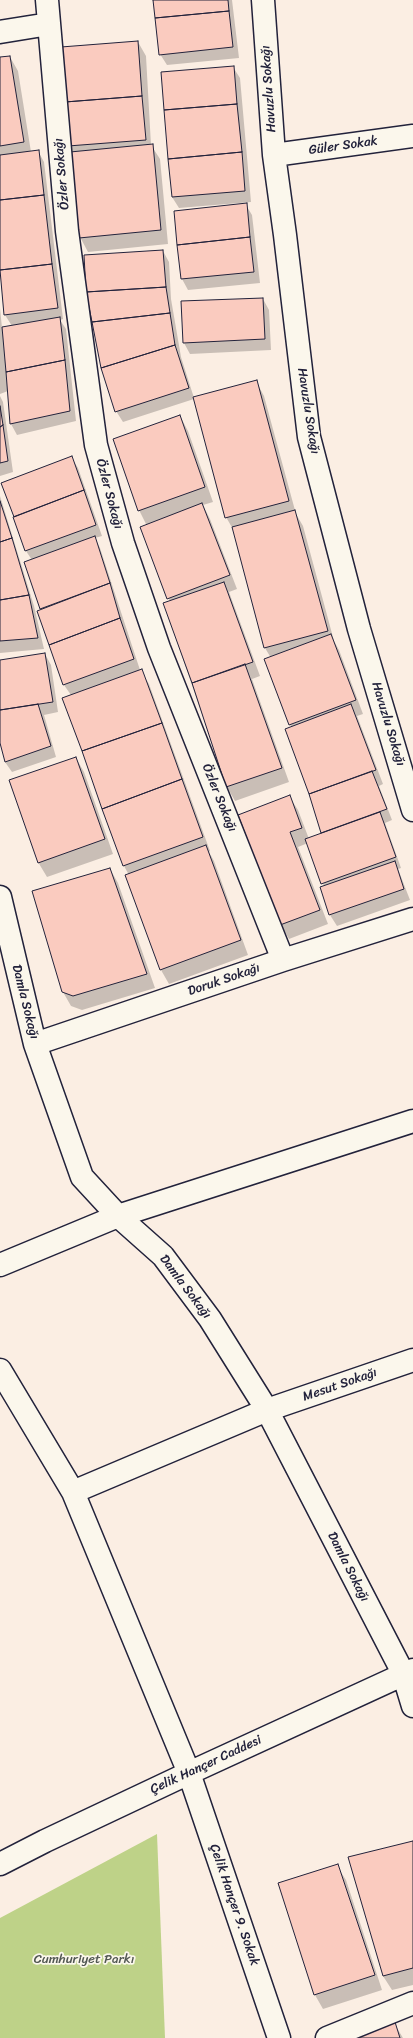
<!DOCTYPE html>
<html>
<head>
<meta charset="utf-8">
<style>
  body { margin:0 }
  canvas { display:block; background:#fbeee3 }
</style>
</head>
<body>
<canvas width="413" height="2038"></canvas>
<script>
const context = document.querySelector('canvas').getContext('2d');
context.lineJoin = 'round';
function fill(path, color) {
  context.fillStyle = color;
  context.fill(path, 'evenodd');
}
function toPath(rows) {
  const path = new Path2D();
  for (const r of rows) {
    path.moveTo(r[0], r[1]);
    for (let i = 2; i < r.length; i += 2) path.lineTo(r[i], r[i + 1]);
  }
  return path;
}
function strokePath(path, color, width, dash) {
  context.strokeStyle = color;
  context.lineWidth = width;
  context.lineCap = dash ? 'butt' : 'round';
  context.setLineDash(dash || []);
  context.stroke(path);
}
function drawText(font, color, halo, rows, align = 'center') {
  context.font = font + ' Sriracha,sans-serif';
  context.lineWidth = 3.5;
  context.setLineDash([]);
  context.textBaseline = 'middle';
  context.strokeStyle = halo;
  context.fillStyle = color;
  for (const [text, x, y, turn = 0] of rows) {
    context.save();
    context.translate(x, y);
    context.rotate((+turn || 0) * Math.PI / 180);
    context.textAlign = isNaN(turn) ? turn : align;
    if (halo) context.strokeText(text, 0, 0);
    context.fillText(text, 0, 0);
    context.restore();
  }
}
fill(toPath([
  [157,1834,165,2038,0,2038,0,1918]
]), '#bed288');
fill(toPath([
  [154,0,232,0,239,58,167,65,160,54],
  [138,42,146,56,151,145,160,159,168,244,88,252,80,237,73,152,69,145],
  [10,57,18,71,31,152,38,151,44,162,63,319,60,320,66,329,76,421,17,435,11,424,8,391,0,394,0,308,2,328,12,326,5,315,0,271,0,58],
  [233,67,240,78,251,202,179,208,172,197,162,73],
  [246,205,252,215,260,283,188,290,182,279,175,212],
  [163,251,169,262,171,299,181,357,194,398,256,381,264,396,296,514,303,526,334,641,339,650,363,714,357,716,383,784,379,786,392,820,385,823,401,868,398,869,410,900,337,926,330,915,321,887,324,886,308,843,298,847,328,924,289,939,281,925,289,796,298,810,309,839,322,834,271,658,265,648,234,531,226,517,194,399,123,422,116,411],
  [263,299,269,310,271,350,190,354,184,343],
  [0,396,3,402,13,472,0,476],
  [180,416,188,431,213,502,203,505,210,519,237,589,229,592,260,676,252,679,289,782,235,801,227,787,164,604,170,602,147,526,139,510],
  [71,457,78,468,102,536,95,538,100,548,140,670,149,684,210,851,209,852,214,861,248,955,169,984,161,970,126,876,129,875,124,866,63,698,71,695,64,685,38,611,42,610,25,563,32,560,26,551,2,483],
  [0,496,34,606,44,649,0,653],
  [45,654,51,665,58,712,44,715,56,757,12,772,5,762,0,739,0,661],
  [76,758,84,772,113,854,47,877,38,862],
  [110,869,118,883,155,988,82,1010,71,1006,63,992],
  [413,1842,413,1985,392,1990,383,1976],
  [337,1866,346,1880,382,1990,323,2009,315,1995],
  [394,2023,403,2038,358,2038]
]), '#0003');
const building = toPath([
  [153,0,228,0,229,11,155,18,153,0],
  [229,11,233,47,159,55,155,18,229,11],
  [138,41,142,96,65,102,61,47,138,41],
  [10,56,24,142,0,146,0,57,10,56],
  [234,66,237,104,164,110,161,72,234,66],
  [142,96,146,140,68,146,65,102,142,96],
  [237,104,242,152,168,159,164,110,237,104],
  [153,144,161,230,79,238,70,152,153,144],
  [39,150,44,195,0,200,0,155,39,150],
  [242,152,245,191,172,197,168,159,242,152],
  [44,195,52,264,0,270,0,200,44,195],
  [247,203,250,237,177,245,174,211,247,203],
  [250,237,254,272,181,279,177,245,250,237],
  [163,250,166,287,86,292,84,255,163,250],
  [52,264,58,308,4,315,0,270,52,264],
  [166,287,170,313,92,322,86,292,166,287],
  [263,298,265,339,183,343,181,301,263,298],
  [170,313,175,345,101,368,92,322,170,313],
  [60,317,65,360,6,372,2,327,60,317],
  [175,345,189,388,115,412,101,368,175,345],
  [65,360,70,411,10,424,6,372,65,360],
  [257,380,289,501,225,518,193,397,257,380],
  [0,406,3,425,0,427,0,406],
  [180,415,205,487,138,511,113,439,180,415],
  [3,425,8,461,0,463,0,427,3,425],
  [72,456,84,490,14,517,1,483,72,456],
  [84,490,96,525,25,551,13,517,84,490],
  [0,501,12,538,0,542,0,501],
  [202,503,230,575,167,599,140,527,202,503],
  [295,510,328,631,264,648,232,527,295,510],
  [95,536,110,583,40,609,24,562,95,536],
  [12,538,29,595,0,600,0,542,12,538],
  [224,582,253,662,192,683,163,603,224,582],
  [110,583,120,618,49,645,37,611,110,583],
  [29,595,38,638,0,641,0,600,29,595],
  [120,618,134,659,63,685,49,645,120,618],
  [331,634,356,700,289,725,264,659,331,634],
  [45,653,53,702,0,710,0,660,45,653],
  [245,664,282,768,226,787,192,683,245,664],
  [142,669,162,723,82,751,62,698,142,669],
  [38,704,51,746,5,762,0,743,0,710,38,704],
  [351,704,376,770,309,794,285,729,351,704],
  [162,723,182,779,102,809,82,751,162,723],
  [76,757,105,839,38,863,9,780,76,757],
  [372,771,387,809,321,833,309,794,372,771],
  [182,779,203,837,123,866,102,809,182,779],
  [290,795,302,828,290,832,320,910,280,925,238,815,290,795],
  [380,812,396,857,321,884,305,839,380,812],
  [206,845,241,940,160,970,125,875,206,845],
  [395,861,404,889,329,915,320,887,395,861],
  [110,868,147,974,73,996,62,992,32,891,110,868],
  [413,1841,413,1968,383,1976,348,1857,413,1841],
  [338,1864,375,1975,314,1995,278,1883,338,1864],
  [395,2022,400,2038,356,2038,395,2022]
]);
fill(building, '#facbbf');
strokePath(building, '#22223b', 1);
const minor = toPath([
  [47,0,67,231,96,445,123,543,159,648,283,960],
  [263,0,274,155,285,235,309,437,359,629,413,810],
  [0,32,49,24],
  [274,155,413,136],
  [0,897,35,1044,82,1177,118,1216,163,1256,210,1319,267,1410,403,1673,413,1706],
  [35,1044,283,960,413,919],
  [0,1265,118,1216,413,1121],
  [0,1370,73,1492,189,1773,279,2038],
  [73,1492,267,1410,413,1360],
  [0,1864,45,1841,189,1773,413,1670],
  [327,2038,413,2003]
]);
strokePath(minor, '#22223b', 25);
strokePath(minor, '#fbf7ec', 22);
drawText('13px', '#22223b', '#fbf7ec', [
  ["Havuzlu Sokağı",269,89,-94],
  ["Güler Sokak",343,146,-8],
  ["Özler Sokağı",62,174,-95],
  ["Havuzlu Sokağı",308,411,81],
  ["Özler Sokağı",109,494,75],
  ["Havuzlu Sokağı",388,724,73],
  ["Özler Sokağı",219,798,68],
  ["Doruk Sokağı",224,980,-19],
  ["Damla Sokağı",25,1002,76],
  ["Damla Sokağı",185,1287,53],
  ["Mesut Sokağı",340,1385,-19],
  ["Damla Sokağı",348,1567,63],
  ["Çelik Hançer Caddesi",206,1765,-25],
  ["Çelik Hançer 9. Sokak",234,1905,71]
]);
drawText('13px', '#515752', '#fbf7ec', [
  ["Cumhuriyet Parkı",84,1960]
]);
</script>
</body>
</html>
